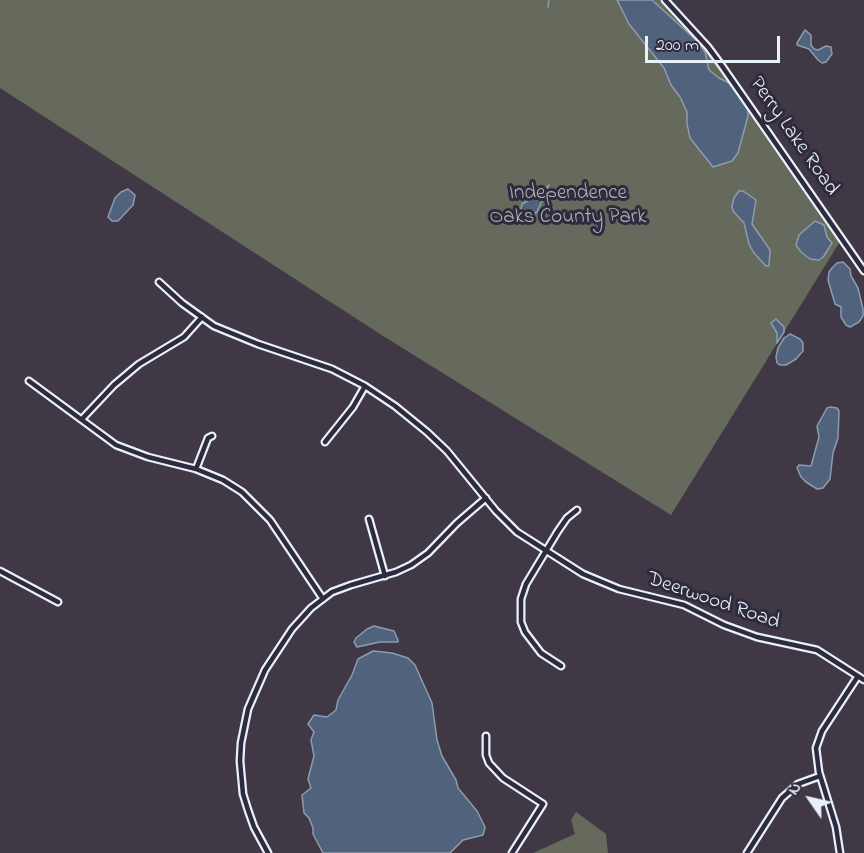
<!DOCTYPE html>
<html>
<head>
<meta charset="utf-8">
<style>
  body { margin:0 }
  #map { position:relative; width:864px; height:853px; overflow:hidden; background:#403844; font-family:"Indie Flower",sans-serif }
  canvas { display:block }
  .north { position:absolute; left:780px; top:769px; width:60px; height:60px; -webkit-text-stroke:4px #2f2a3d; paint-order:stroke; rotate:304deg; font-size:16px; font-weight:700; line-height:24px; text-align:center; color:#e8f1f8 }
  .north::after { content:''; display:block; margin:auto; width:21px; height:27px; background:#e8f1f8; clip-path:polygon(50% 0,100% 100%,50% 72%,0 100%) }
  .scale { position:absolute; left:645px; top:36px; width:135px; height:27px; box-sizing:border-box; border:3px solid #e8f1f8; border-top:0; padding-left:8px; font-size:18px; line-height:21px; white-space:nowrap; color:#e8f1f8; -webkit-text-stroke:4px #2f2a3d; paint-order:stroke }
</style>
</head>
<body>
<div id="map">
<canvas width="864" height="853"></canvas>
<div class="north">N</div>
<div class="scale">200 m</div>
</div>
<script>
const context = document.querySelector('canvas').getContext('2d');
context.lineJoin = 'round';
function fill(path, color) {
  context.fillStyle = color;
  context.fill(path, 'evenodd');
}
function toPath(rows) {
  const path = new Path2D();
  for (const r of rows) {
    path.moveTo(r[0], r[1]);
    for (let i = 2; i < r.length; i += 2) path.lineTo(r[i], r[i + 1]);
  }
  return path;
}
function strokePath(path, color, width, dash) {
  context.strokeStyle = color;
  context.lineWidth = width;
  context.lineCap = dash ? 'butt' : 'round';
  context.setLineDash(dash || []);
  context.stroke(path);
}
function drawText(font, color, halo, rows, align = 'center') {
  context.font = font + ' "Indie Flower",sans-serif';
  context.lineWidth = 6;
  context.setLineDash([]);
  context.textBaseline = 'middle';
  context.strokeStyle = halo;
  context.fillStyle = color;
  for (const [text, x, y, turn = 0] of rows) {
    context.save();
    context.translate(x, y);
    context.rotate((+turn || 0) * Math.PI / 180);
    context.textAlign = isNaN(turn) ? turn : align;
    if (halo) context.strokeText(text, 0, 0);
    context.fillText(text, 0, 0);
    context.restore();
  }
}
fill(toPath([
  [0,0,660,0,715,60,844,235,671,515,380,334,0,88],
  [576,812,606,834,608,853,533,853,575,834,571,820]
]), '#666a5c');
const water = toPath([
  [617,0,652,0,697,41,705,52,709,70,719,78,729,83,738,95,748,110,748,116,738,153,732,161,713,167,690,138,687,124,687,112,680,97,671,85,664,68,629,24,617,0],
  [805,30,811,35,811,45,814,49,818,50,826,46,831,47,832,54,826,62,822,63,818,60,809,49,797,45,797,43,805,30],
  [549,185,537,212,527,216,520,213,522,204,535,197,549,185],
  [128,189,135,195,133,205,118,221,112,221,108,217,115,198,121,192,128,189],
  [739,191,743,191,756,200,752,224,770,250,769,266,766,266,754,253,749,244,744,223,733,211,732,206,734,198,739,191],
  [815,221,824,225,827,237,832,243,824,256,819,260,810,259,801,252,796,245,799,235,815,221],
  [843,262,850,269,851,276,858,288,863,309,863,316,859,322,850,327,846,325,841,317,841,307,835,304,828,280,829,272,832,268,837,263,843,262],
  [776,319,784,327,784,332,777,343,777,333,771,323,776,319],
  [790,334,800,339,803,343,803,351,796,359,786,365,780,365,777,363,776,357,778,348,784,338,790,334],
  [830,407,837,408,839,411,838,438,833,453,830,479,823,488,817,489,806,482,801,477,797,468,799,465,811,466,819,437,817,426,827,408,830,407],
  [374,626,394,631,398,640,398,642,380,642,357,647,354,642,356,638,367,629,374,626],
  [373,651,392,653,408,658,415,665,432,703,437,740,442,756,456,780,458,788,477,811,485,827,483,835,463,840,450,853,323,853,313,834,313,828,309,818,304,813,302,795,311,788,308,779,314,756,311,740,314,732,308,724,314,715,327,717,336,710,338,700,352,675,358,659,373,651]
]);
fill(water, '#51637c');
strokePath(water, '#8d9cae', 1.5);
strokePath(toPath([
  [548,7,549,0]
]), '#8d9cae', 1.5);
const street = toPath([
  [665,0,708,47,722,66,864,271],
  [159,282,182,303,214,326,258,344,332,369,365,386,395,406,427,432,447,451,496,511,517,532,583,574,619,589,684,605,724,625,757,637,817,650,864,680],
  [29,381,116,445,148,457,196,469,223,480,242,492,270,520,323,599],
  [82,419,114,385,139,364,184,337,202,317],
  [325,442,353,407,365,386],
  [196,469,208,438,212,436],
  [369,519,385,576],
  [0,571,58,602],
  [561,666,541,653,525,632,521,622,521,599,526,584,558,531,567,518,577,510],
  [486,736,486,755,489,763,503,778,543,804,512,853],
  [268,853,254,827,248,810,243,794,240,761,241,743,248,709,265,670,292,629,311,608,332,592,351,585,396,572,411,565,428,553,457,523,486,498],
  [747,853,782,798,798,784,820,776],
  [840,853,836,827,819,772,816,748,822,731,858,676]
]);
strokePath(street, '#e8f1f8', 9);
strokePath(street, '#2f2a3d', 4.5);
drawText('21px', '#e8f1f8', '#2f2a3d', [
  ["Perry Lake Road",793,137,55],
  ["Deerwood Road",713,602,19]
]);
drawText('21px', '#aeb4b2', '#2f2a3d', [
  ["Independence",568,195],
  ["Oaks County Park",568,219]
]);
</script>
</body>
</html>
